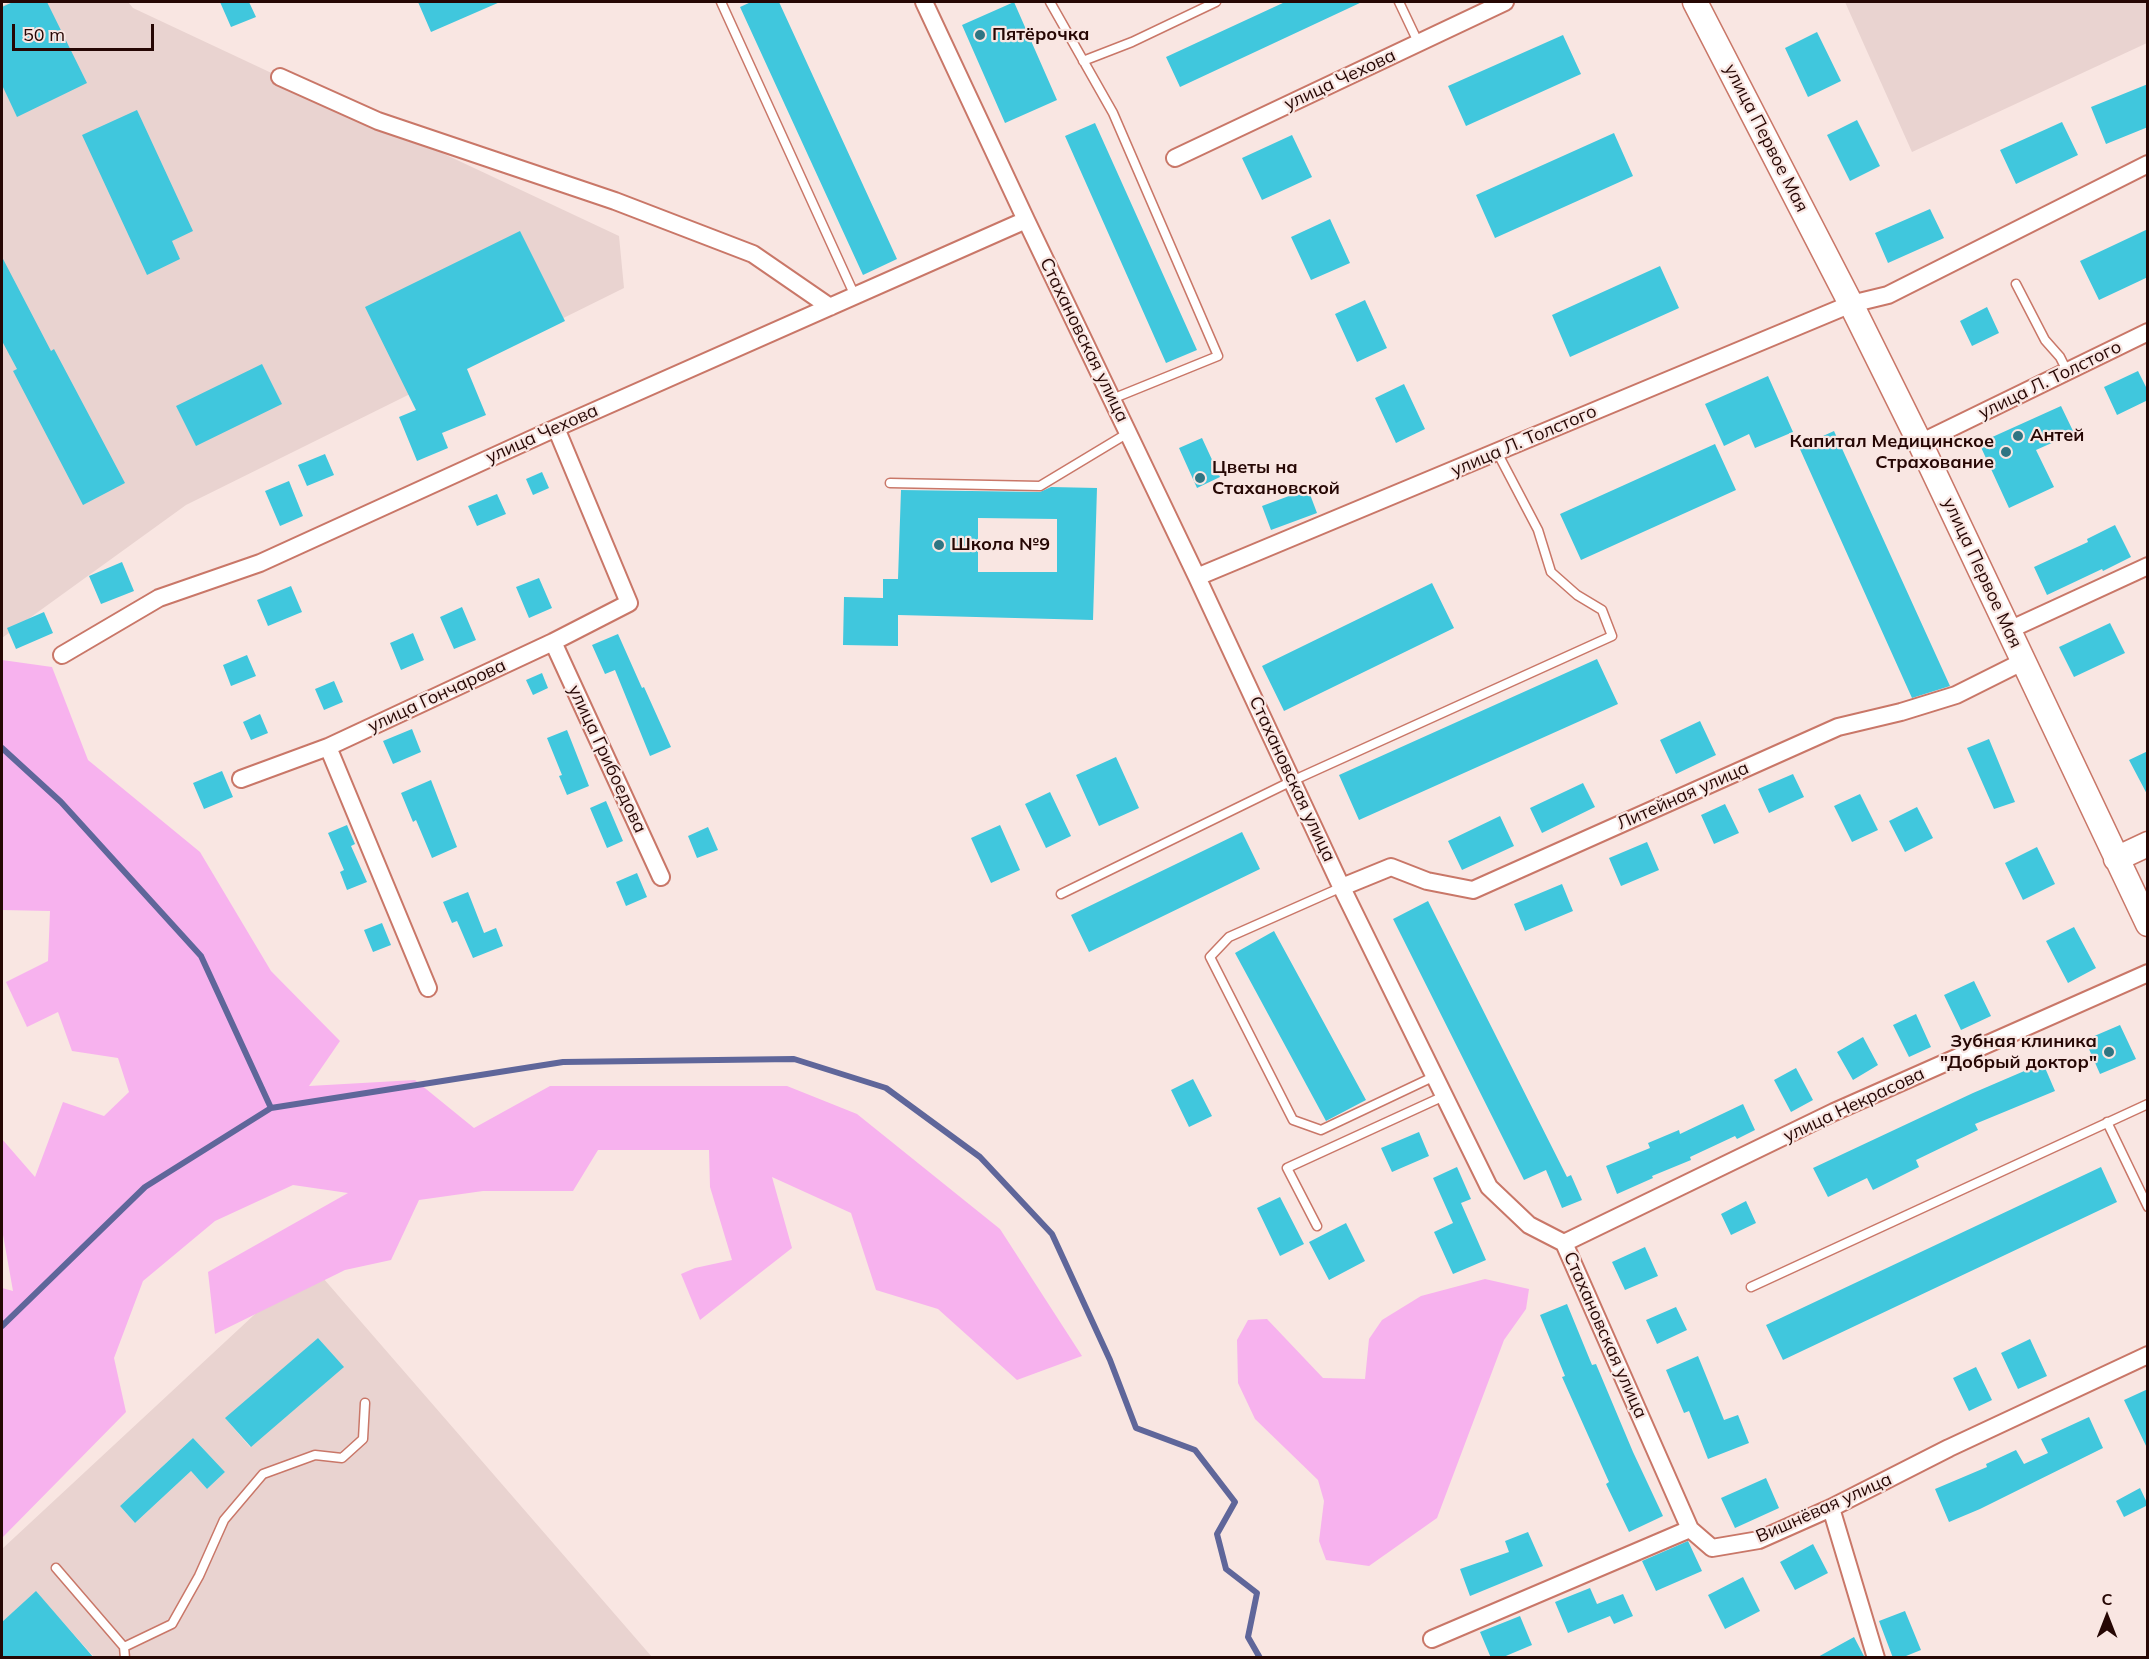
<!DOCTYPE html>
<html>
<head>
<meta charset="utf-8">
<style>
  body { margin:0 }
  #map { position:relative; width:2149px; height:1659px; overflow:hidden; background:#f9e6e2; font-family:Mulish,sans-serif }
  canvas { display:block }
  .frame { position:absolute; inset:0; border:3px solid #260704; pointer-events:none }
  .north { position:absolute; left:2077px; top:1587px; width:60px; height:60px; -webkit-text-stroke:4px #f9e6e2; paint-order:stroke; rotate:0deg; font-size:16px; font-weight:700; line-height:24px; text-align:center; color:#260704 }
  .north::after { content:''; display:block; margin:auto; width:21px; height:27px; background:#260704; clip-path:polygon(50% 0,100% 100%,50% 72%,0 100%) }
  .scale { position:absolute; left:12px; top:24px; width:142px; height:27px; box-sizing:border-box; border:3px solid #260704; border-top:0; padding-left:8px; font-size:18px; line-height:21px; white-space:nowrap; color:#260704; -webkit-text-stroke:4px #f9e6e2; paint-order:stroke }
</style>
</head>
<body>
<div id="map">
<canvas width="2149" height="1659"></canvas>
<div class="frame"></div>
<div class="north">С</div>
<div class="scale">50 m</div>
</div>
<script>
const context = document.querySelector('canvas').getContext('2d');
context.lineJoin = 'round';
function fill(path, color) {
  context.fillStyle = color;
  context.fill(path, 'evenodd');
}
function toPath(rows) {
  const path = new Path2D();
  for (const r of rows) {
    path.moveTo(r[0], r[1]);
    for (let i = 2; i < r.length; i += 2) path.lineTo(r[i], r[i + 1]);
  }
  return path;
}
function strokePath(path, color, width, dash) {
  context.strokeStyle = color;
  context.lineWidth = width;
  context.lineCap = dash ? 'butt' : 'round';
  context.setLineDash(dash || []);
  context.stroke(path);
}
function drawText(font, color, halo, rows, align = 'center') {
  context.font = font + ' Mulish,sans-serif';
  context.lineWidth = 4.5;
  context.setLineDash([]);
  context.textBaseline = 'middle';
  context.strokeStyle = halo;
  context.fillStyle = color;
  for (const [text, x, y, turn = 0] of rows) {
    context.save();
    context.translate(x, y);
    context.rotate((+turn || 0) * Math.PI / 180);
    context.textAlign = isNaN(turn) ? turn : align;
    if (halo) context.strokeText(text, 0, 0);
    context.fillText(text, 0, 0);
    context.restore();
  }
}
fill(toPath([
  [10,2,128,2,133,8,619,236,624,288,186,505,2,638,2,6],
  [1845,2,2147,2,2147,43,1912,152],
  [310,1263,652,1657,94,1657,36,1592,2,1622,2,1549],
  [318,1338,343,1367,250,1447,226,1419],
  [193,1438,225,1472,207,1489,191,1471,135,1523,120,1506]
]), '#e9d3d0');
fill(toPath([
  [2,660,52,667,88,760,200,852,271,971,340,1041,309,1086,415,1080,474,1128,550,1086,787,1086,857,1114,1000,1229,1082,1356,1017,1380,938,1309,876,1290,851,1213,772,1177,792,1248,700,1320,681,1274,695,1268,732,1260,710,1187,709,1150,598,1150,573,1191,483,1191,419,1200,391,1260,345,1270,215,1334,208,1272,348,1193,293,1185,215,1221,143,1281,114,1358,126,1412,2,1538,2,1288,13,1291,2,1229,2,1139,35,1177,63,1102,104,1116,129,1092,118,1058,72,1051,58,1012,27,1027,6,982,48,961,50,911,2,910],
  [1485,1279,1529,1289,1526,1309,1504,1340,1437,1518,1369,1566,1326,1560,1319,1541,1324,1501,1318,1480,1255,1419,1238,1383,1237,1340,1248,1320,1267,1319,1323,1378,1365,1379,1369,1339,1382,1320,1421,1296]
]), '#f7b2ee');
strokePath(toPath([
  [2,748,61,802,201,956,271,1108],
  [2,1326,145,1187,271,1108,563,1062,794,1059,886,1088,980,1157,1052,1234,1110,1360,1136,1428,1195,1450,1235,1502,1217,1534,1226,1569,1257,1593,1248,1637,1260,1658]
]), '#5f669a', 6);
fill(toPath([
  [13,2,47,2,87,83,17,117,2,85,2,7],
  [220,2,249,2,256,17,231,27],
  [418,2,500,2,431,32],
  [751,2,779,2,897,259,863,275,740,7],
  [1014,2,1057,100,1005,123,962,25],
  [1285,2,1362,2,1180,87,1166,57],
  [1817,32,1841,81,1808,97,1785,48],
  [1563,35,1581,74,1466,126,1448,86],
  [2148,84,2148,127,2106,144,2091,107],
  [137,110,193,231,172,241,180,259,147,275,82,135],
  [1857,120,1880,166,1850,181,1827,135],
  [2062,122,2078,155,2016,184,2000,150],
  [1095,123,1197,350,1166,363,1065,136],
  [1614,133,1633,176,1495,238,1476,195],
  [1292,135,1312,177,1262,200,1242,158],
  [1930,209,1944,238,1888,263,1875,233],
  [1330,219,1350,263,1311,280,1291,237],
  [2148,229,2148,277,2099,300,2080,261],
  [520,231,565,321,467,369,486,415,442,433,448,448,417,461,399,417,416,410,365,307],
  [2,257,51,351,54,349,125,483,83,505,13,371,17,369,2,341],
  [1660,266,1679,308,1570,357,1552,315],
  [1365,300,1387,348,1357,362,1335,314],
  [1987,307,1999,333,1972,346,1960,321],
  [262,364,282,404,196,446,176,406],
  [2138,371,2148,391,2148,400,2117,415,2104,387],
  [1768,376,1793,432,1755,448,1749,434,1724,446,1705,404],
  [1404,384,1425,429,1396,443,1375,398],
  [2061,406,2074,433,2036,450,2054,487,2009,508,1979,443],
  [1834,431,1950,686,1912,698,1799,447],
  [1202,438,1220,477,1197,488,1179,448],
  [1715,444,1736,490,1581,560,1560,514],
  [325,454,334,475,307,486,298,465],
  [542,472,549,488,533,495,526,479],
  [289,481,303,516,280,526,265,491],
  [1051,487,1097,488,1093,620,898,615,898,646,843,645,844,597,883,598,883,579,898,579,901,490,1040,492],
  [978,518,1057,519,1057,572,978,572],
  [1308,489,1317,513,1271,530,1262,506],
  [497,494,506,514,477,526,468,506],
  [2115,525,2131,557,2103,571,2102,569,2047,595,2034,567,2088,542,2087,539],
  [122,562,134,591,101,604,89,576],
  [539,578,552,608,529,618,516,587],
  [1432,583,1454,628,1284,711,1262,666],
  [291,586,302,612,268,626,257,600],
  [462,607,476,640,454,649,440,617],
  [44,612,53,633,16,649,7,628],
  [2110,623,2125,653,2074,677,2059,647],
  [413,633,424,660,401,670,390,643],
  [618,634,642,688,644,687,671,747,650,756,615,670,605,674,592,645],
  [247,655,256,676,231,686,223,665],
  [1597,659,1618,704,1359,820,1339,775],
  [542,673,548,688,533,695,526,680],
  [334,681,343,702,324,710,315,689],
  [260,714,268,733,251,740,243,722],
  [1700,721,1716,755,1676,774,1660,740],
  [412,729,421,752,393,764,383,741],
  [567,730,589,786,567,795,559,776,562,775,547,738],
  [1989,739,2015,802,1994,809,1967,748],
  [2148,751,2148,796,2129,760],
  [1116,757,1139,808,1099,826,1076,775],
  [222,771,233,797,204,809,193,783],
  [1793,774,1804,797,1769,813,1758,789],
  [431,780,457,847,432,858,416,820,413,822,401,793],
  [1583,783,1595,807,1542,833,1530,808],
  [1050,792,1071,836,1046,848,1025,804],
  [1860,794,1878,830,1852,842,1834,806],
  [606,801,623,841,607,848,590,808],
  [1725,804,1739,833,1714,844,1701,815],
  [1917,807,1933,838,1905,852,1889,821],
  [1500,816,1514,846,1462,870,1448,841],
  [347,825,355,844,351,846,367,882,347,890,340,872,344,870,328,833],
  [1000,825,1020,870,991,883,971,838],
  [708,827,718,850,697,858,688,836],
  [1242,832,1260,869,1089,952,1071,915],
  [1647,842,1659,870,1621,886,1609,858],
  [2037,847,2055,884,2023,900,2005,863],
  [637,873,647,897,626,906,616,882],
  [1562,884,1573,911,1525,931,1514,904],
  [468,892,484,933,496,928,503,946,473,958,457,921,452,923,443,902],
  [1428,901,1567,1177,1571,1175,1582,1200,1562,1208,1546,1170,1524,1180,1393,919],
  [382,923,391,945,373,952,364,930],
  [2074,927,2096,968,2068,983,2046,941],
  [1274,931,1366,1100,1326,1121,1235,953],
  [1974,981,1991,1016,1961,1030,1944,995],
  [1916,1014,1931,1047,1909,1057,1893,1025],
  [2120,1025,2136,1059,2100,1074,2085,1040],
  [1863,1037,1878,1065,1853,1080,1837,1052],
  [2043,1063,2055,1091,1975,1124,1978,1130,1916,1160,1919,1167,1873,1190,1867,1178,1828,1197,1813,1168,1973,1093],
  [1796,1068,1813,1100,1791,1112,1774,1080],
  [1193,1079,1212,1116,1189,1127,1171,1090],
  [1743,1104,1755,1130,1737,1139,1735,1136,1690,1157,1691,1160,1652,1176,1653,1178,1617,1194,1606,1166,1650,1148,1648,1143,1679,1130,1680,1134],
  [1419,1132,1429,1156,1392,1172,1381,1148],
  [1457,1167,1471,1199,1461,1203,1486,1260,1453,1274,1434,1232,1453,1223,1433,1178],
  [2101,1167,2117,1202,1783,1360,1766,1325],
  [1280,1197,1304,1244,1280,1256,1257,1208],
  [1746,1201,1756,1223,1731,1235,1721,1214],
  [1346,1223,1365,1261,1329,1280,1309,1242],
  [1645,1247,1658,1276,1625,1290,1612,1262],
  [1567,1304,1592,1365,1596,1364,1633,1452,1663,1516,1629,1532,1606,1484,1609,1482,1562,1377,1565,1376,1540,1315],
  [1676,1307,1687,1330,1657,1344,1646,1320],
  [318,1338,344,1367,251,1447,225,1418],
  [2030,1339,2047,1376,2018,1389,2001,1353],
  [1698,1356,1724,1420,1738,1415,1749,1443,1708,1459,1689,1411,1684,1413,1666,1370],
  [1976,1367,1992,1400,1969,1411,1953,1378],
  [2148,1389,2148,1450,2124,1400],
  [2089,1417,2103,1448,1980,1509,1949,1522,1935,1489,1987,1467,1986,1464,2016,1450,2024,1464,2048,1453,2041,1439],
  [193,1438,225,1472,207,1489,191,1471,135,1523,120,1506],
  [1766,1478,1779,1508,1735,1528,1721,1498],
  [2140,1488,2148,1505,2124,1517,2116,1501],
  [1528,1532,1543,1566,1470,1596,1460,1569,1509,1552,1505,1541],
  [1688,1541,1702,1571,1656,1591,1642,1561],
  [1813,1544,1828,1573,1795,1590,1780,1562],
  [1743,1577,1760,1611,1725,1629,1708,1595],
  [1590,1588,1597,1604,1623,1594,1633,1616,1614,1624,1610,1616,1568,1633,1555,1602],
  [36,1591,94,1658,2,1658,2,1622],
  [1905,1611,1921,1650,1901,1658,1893,1658,1879,1621],
  [1520,1616,1532,1645,1501,1658,1491,1658,1480,1632],
  [1854,1637,1865,1658,1816,1658]
]), '#40c7dd');
const lane = toPath([
  [721,2,855,296],
  [1050,2,1113,113,1218,356,1112,399],
  [1399,2,1418,42],
  [1083,61,1132,42,1216,2],
  [2016,284,2045,340,2060,357,2067,371],
  [890,483,1040,486,1128,433],
  [1342,887,1229,937,1210,957,1293,1120,1321,1130,1435,1076],
  [1061,894,1292,781,1612,636,1602,610,1577,595,1551,572,1538,530,1497,452],
  [2107,1122,2148,1207],
  [1317,1226,1287,1168,1444,1096],
  [1751,1287,2148,1104],
  [56,1568,124,1647,125,1658],
  [124,1647,172,1624,199,1576,224,1520,263,1474,315,1455,342,1458,363,1439,365,1403]
]);
const street = toPath([
  [924,2,1026,220,1197,577,1340,884,1489,1187,1529,1225,1564,1243,1690,1529],
  [280,77,378,121,615,201,753,254,830,307],
  [1175,158,1505,2],
  [1920,443,2148,332],
  [1197,577,1851,304,1888,295,2148,164],
  [2009,630,2148,566],
  [553,642,661,877],
  [62,655,159,598,260,563,556,428,1026,220],
  [328,747,428,988],
  [241,779,328,747,553,642,629,603,556,428],
  [1342,887,1391,867,1427,881,1473,890,1838,727,1901,712,1956,695,2024,661],
  [1564,1243,1834,1112,2148,973],
  [1831,1508,1876,1658],
  [1432,1639,1690,1529,1712,1548,1759,1540,1831,1508,1949,1448,2148,1355]
]);
const secondary = toPath([
  [1695,2,1851,304,1920,443,2148,924],
  [2116,859,2148,844]
]);
strokePath(lane, '#c97768', 11);
strokePath(street, '#c97768', 20);
strokePath(secondary, '#c97768', 27);
strokePath(lane, '#fff', 8);
strokePath(street, '#fff', 16);
strokePath(secondary, '#fff', 24);
for (const [x, y, r, color] of [
  [980,35,6,"#2f7582"],
  [2018,436,6,"#2f7582"],
  [2006,452,6,"#2f7582"],
  [1200,478,6,"#2f7582"],
  [939,545,6,"#2f7582"],
  [2109,1052,6,"#2f7582"]
]) {
  const dot = new Path2D();
  dot.arc(x, y, r, 0, 2 * Math.PI);
  context.fillStyle = color;
  context.fill(dot);
  strokePath(dot, '#f9e6e2', 2);
}
drawText('bold 18px', '#260704', '#f9e6e2', [
  ["Пятёрочка",992,35],
  ["Антей",2030,436],
  ["Капитал Медицинское",1994,442,"right"],
  ["Страхование",1994,463,"right"],
  ["Цветы на",1212,468],
  ["Стахановской",1212,489],
  ["Школа №9",951,545],
  ["Зубная клиника",2097,1042,"right"],
  ["\"Добрый доктор\"",2097,1063,"right"]
], 'left');
drawText('18px', '#260704', '#f9e6e2', [
  ["улица Чехова",1340,80,-25],
  ["улица Первое Мая",1766,138,63],
  ["Стахановская улица",1084,340,64],
  ["улица Л. Толстого",2050,380,-26],
  ["улица Чехова",542,434,-24],
  ["улица Л. Толстого",1524,441,-23],
  ["улица Первое Мая",1982,573,65],
  ["улица Гончарова",437,696,-25],
  ["улица Грибоедова",607,759,65],
  ["Стахановская улица",1292,779,65],
  ["Литейная улица",1683,796,-24],
  ["улица Некрасова",1854,1105,-25],
  ["Стахановская улица",1605,1335,66],
  ["Вишнёвая улица",1824,1508,-24]
]);
</script>
</body>
</html>
